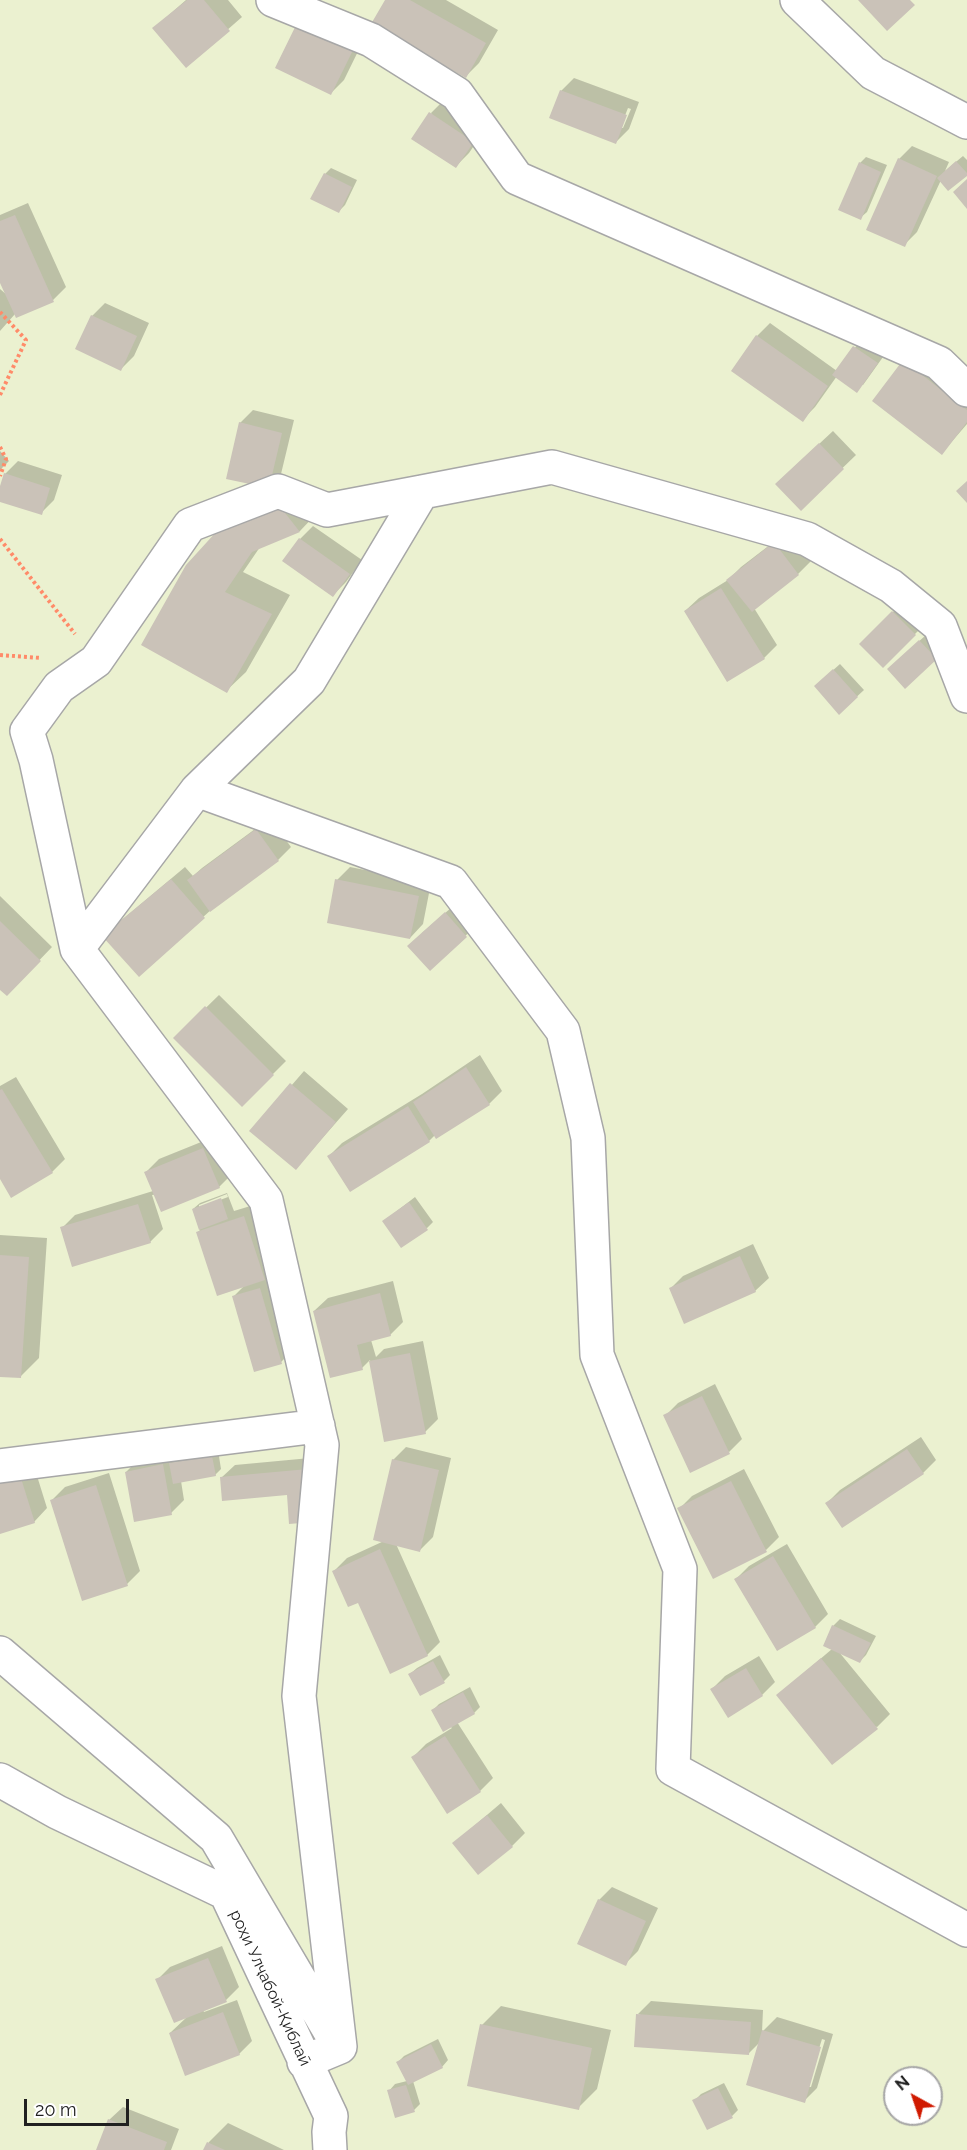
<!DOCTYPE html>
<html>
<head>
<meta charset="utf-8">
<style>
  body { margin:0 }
  #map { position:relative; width:967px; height:2150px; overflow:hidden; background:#f1efe6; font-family:Raleway,sans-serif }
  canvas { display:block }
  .north { position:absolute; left:883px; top:2066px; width:60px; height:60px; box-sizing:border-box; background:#fff; border:2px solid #a6a6a6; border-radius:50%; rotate:320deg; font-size:16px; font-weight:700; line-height:24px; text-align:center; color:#202020 }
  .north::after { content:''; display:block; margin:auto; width:21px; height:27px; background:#d01a00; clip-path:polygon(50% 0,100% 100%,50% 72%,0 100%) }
  .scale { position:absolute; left:24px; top:2099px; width:105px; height:27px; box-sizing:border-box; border:3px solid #202020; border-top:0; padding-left:8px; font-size:18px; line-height:21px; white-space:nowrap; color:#202020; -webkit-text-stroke:4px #fff; paint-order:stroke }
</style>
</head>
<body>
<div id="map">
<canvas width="967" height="2150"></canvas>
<div class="north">N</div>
<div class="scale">20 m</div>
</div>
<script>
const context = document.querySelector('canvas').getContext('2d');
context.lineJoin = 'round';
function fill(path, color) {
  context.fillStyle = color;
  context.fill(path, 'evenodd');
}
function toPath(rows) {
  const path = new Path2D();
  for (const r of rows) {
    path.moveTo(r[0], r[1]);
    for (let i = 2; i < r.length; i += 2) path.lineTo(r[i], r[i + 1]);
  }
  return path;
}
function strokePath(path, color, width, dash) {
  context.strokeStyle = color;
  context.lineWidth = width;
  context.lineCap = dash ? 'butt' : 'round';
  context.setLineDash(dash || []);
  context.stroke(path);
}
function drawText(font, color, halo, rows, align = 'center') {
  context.font = font + ' Raleway,sans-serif';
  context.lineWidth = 5;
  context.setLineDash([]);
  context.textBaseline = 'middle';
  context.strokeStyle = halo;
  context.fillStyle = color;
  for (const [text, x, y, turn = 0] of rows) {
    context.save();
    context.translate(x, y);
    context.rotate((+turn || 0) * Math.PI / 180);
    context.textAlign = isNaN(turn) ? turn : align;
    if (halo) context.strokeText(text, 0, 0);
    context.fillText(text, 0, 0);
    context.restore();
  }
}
fill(toPath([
  [0,0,967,0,967,2150,0,2150],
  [895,2078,931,2078,931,2114,895,2114]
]), '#ebf1d0');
fill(toPath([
  [186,0,228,0,242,17,186,66,154,28],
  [386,0,446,0,498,30,479,63,466,76],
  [368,31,344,80,331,93,277,67],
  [574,78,639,102,629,129,616,142,561,91],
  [628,108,631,109,623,128,620,128],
  [444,100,486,128,469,153,456,166,431,113],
  [912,146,949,162,945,171,963,156,967,160,967,174,941,180,917,232,904,245,899,159],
  [866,157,887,165,867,212,860,218,860,163],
  [331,168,357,180,345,205,338,212,325,174],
  [28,203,66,287,53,300,15,314,0,331,0,289,7,295,0,279,0,215],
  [105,303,149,323,134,356,121,369,92,316],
  [770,323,837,371,861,340,883,357,863,385,837,376,815,407,802,420,757,336],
  [904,361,967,387,967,424,942,453],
  [253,410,294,420,281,474,268,487,240,423],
  [833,431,856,455,801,508,790,471],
  [0,451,9,461,0,470],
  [18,461,62,475,54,500,41,513,0,500,0,491,5,474],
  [297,486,318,512,300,531,260,547,243,572,290,595,246,672,226,691,143,644],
  [313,526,362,560,346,582,333,595,284,561,300,539],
  [788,531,811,561,798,574,754,608,777,645,764,658,685,611,699,598,728,580,741,567],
  [906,599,928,621,883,666,861,644],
  [926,635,942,652,905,687,895,663],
  [840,664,864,690,839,713,822,680],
  [270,818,291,847,278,860,212,909,139,975,117,924,185,867,193,876,202,868],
  [350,867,431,883,423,924,410,938,337,880],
  [0,896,52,947,7,994,0,988],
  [459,901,479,923,430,969,422,933],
  [219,995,286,1061,242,1105,175,1038],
  [480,1055,502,1091,489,1104,437,1137,435,1135,429,1141,329,1156,342,1143,422,1094],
  [304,1071,348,1109,296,1168,252,1131],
  [16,1077,65,1159,52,1172,0,1176,0,1086],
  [216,1136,232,1174,219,1187,152,1195,163,1229,150,1242,62,1228,75,1215,153,1191,146,1172,159,1159],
  [227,1193,234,1211,257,1204,278,1265,266,1278,273,1275,294,1349,281,1362,234,1296,245,1285,198,1232,200,1230,193,1209,200,1203],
  [227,1194,228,1197,199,1208,199,1205],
  [415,1197,433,1222,427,1228,384,1221],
  [0,1235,47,1238,39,1358,20,1377,0,1375],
  [753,1244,769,1278,755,1291,670,1289,683,1276],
  [393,1281,403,1322,390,1335,371,1340,376,1357,384,1349,423,1341,438,1419,425,1432,385,1440,370,1360,362,1368,314,1311,328,1298],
  [715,1384,742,1439,729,1452,665,1416,678,1403],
  [921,1437,936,1460,923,1473,827,1503,840,1490],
  [406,1447,451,1458,433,1537,420,1550,396,1544,440,1642,427,1655,359,1601,334,1571,347,1558,384,1541,393,1460],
  [218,1450,221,1469,215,1475,181,1481,184,1500,171,1513,126,1472,139,1459],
  [321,1457,288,1494,221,1478,235,1465],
  [33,1463,47,1508,34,1522,0,1532,0,1473],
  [744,1469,779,1537,766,1550,679,1509,692,1496],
  [109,1473,140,1571,127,1584,52,1500,65,1487],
  [787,1544,828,1614,815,1627,736,1579,749,1566],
  [840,1619,876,1636,866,1655,860,1661,839,1652,890,1714,877,1727,778,1695,832,1649,825,1645,833,1626],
  [440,1655,450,1675,444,1681,410,1674,417,1668],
  [759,1656,775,1682,762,1695,712,1689,725,1676],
  [470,1687,480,1707,474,1713,457,1722,493,1778,480,1791,413,1757,426,1744,452,1728,433,1710,439,1704],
  [501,1803,525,1833,512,1846,454,1843],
  [612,1887,658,1908,638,1951,625,1964,599,1900],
  [222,1946,239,1987,226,2000,203,2010,204,2012,237,2000,252,2041,239,2054,170,2033,188,2016,157,1980,170,1967],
  [651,2001,763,2010,762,2032,777,2017,833,2034,817,2088,804,2101,760,2042,748,2054,638,2014],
  [822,2039,825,2040,811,2087,807,2087],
  [501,2006,611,2030,597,2089,578,2108,482,2025],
  [438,2039,448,2060,442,2067,413,2081,420,2104,414,2110,389,2091,395,2084,407,2081,398,2062,404,2056],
  [724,2083,738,2110,732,2116,694,2101,701,2094],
  [123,2107,179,2129,171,2150,98,2150,109,2120],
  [228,2123,284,2150,205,2150,209,2142]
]), '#0003');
fill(toPath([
  [187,0,204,0,230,31,186,68,152,28],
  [385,0,410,0,486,43,466,78,371,24],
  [858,0,910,0,915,5,887,31],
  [300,17,356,44,331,95,275,68],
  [560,90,627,115,616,144,549,118],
  [429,112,474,142,456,168,411,139],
  [898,158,937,176,905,247,866,230],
  [956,161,967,173,967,176,948,191,937,178],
  [859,162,881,172,861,220,838,210],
  [324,173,352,187,339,213,310,199],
  [967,179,967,209,953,192],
  [15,215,54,302,16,318,0,283,0,221],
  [91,315,137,336,121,371,75,349],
  [756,335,828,386,803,422,731,371],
  [853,346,878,363,857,393,832,375],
  [903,360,967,410,967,422,942,455,872,401],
  [239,422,282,433,269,488,226,479],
  [819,443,844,469,801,511,775,484],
  [4,473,50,488,42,515,0,502,0,486],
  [967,481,967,503,956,491],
  [278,504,300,532,252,552,225,592,272,614,227,693,141,645,186,565,217,531],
  [299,538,350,574,333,597,282,561],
  [774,542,799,575,752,612,726,580],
  [721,588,765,659,727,682,684,611],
  [892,611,916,635,883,668,859,644],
  [919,640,937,659,905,689,887,669],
  [833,669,858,697,839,715,814,686],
  [256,829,279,861,210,912,187,880],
  [171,879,205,918,139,977,102,936],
  [335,879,419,896,410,939,327,923],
  [445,912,467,937,430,971,407,946],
  [0,921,41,961,7,996,0,990],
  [205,1006,274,1075,242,1107,173,1038],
  [466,1067,490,1105,436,1139,413,1102],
  [290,1083,336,1122,296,1170,249,1131],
  [2,1089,53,1173,11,1198,0,1179,0,1090],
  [408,1106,430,1142,350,1192,327,1156],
  [203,1148,220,1188,161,1212,144,1172],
  [221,1198,228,1219,199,1230,192,1209],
  [409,1202,428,1230,401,1248,382,1221],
  [138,1204,151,1243,72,1267,60,1227],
  [244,1216,265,1280,217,1296,196,1232],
  [0,1255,29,1257,21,1378,0,1377],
  [740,1256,756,1292,684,1324,669,1288],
  [260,1288,282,1364,254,1372,232,1296],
  [380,1293,391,1336,357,1345,363,1370,330,1378,313,1311],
  [410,1353,426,1434,384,1442,369,1361],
  [702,1396,730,1454,690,1473,663,1415],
  [907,1449,924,1474,842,1528,825,1503],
  [212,1456,216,1476,173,1484,169,1463],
  [392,1459,439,1470,420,1552,373,1540],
  [163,1464,172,1515,134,1522,125,1472],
  [308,1469,313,1522,289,1524,287,1495,222,1501,220,1477],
  [20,1475,35,1523,0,1534,0,1481],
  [731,1481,767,1552,713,1579,677,1508],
  [96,1485,128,1586,82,1601,50,1500],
  [380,1549,428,1656,390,1674,358,1603,348,1607,332,1571],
  [773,1556,816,1628,777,1651,734,1579],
  [832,1625,871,1643,860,1663,823,1646],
  [821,1658,878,1729,832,1765,776,1695],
  [433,1661,445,1683,420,1696,408,1674],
  [746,1668,763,1696,728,1718,710,1689],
  [463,1692,475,1714,443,1732,431,1710],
  [445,1736,481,1792,447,1814,411,1757],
  [487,1815,513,1847,478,1875,452,1843],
  [598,1899,646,1921,626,1966,577,1944],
  [208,1958,227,2002,174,2023,155,1979],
  [223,2012,240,2055,185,2076,169,2033],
  [636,2014,751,2022,749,2055,634,2047],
  [480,2024,592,2048,579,2110,467,2086],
  [762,2030,821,2047,805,2103,746,2085],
  [431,2044,443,2068,408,2085,396,2062],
  [406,2085,415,2112,395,2118,387,2090],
  [718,2088,733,2118,707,2130,692,2100],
  [108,2119,167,2142,164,2150,96,2150],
  [207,2142,225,2150,203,2150]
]), '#cac2b8');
const minor = toPath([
  [273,0,371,40,457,94,517,178,939,363,967,390],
  [797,0,873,73,967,122],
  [197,790,309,681,422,492,552,467,807,539,891,586,940,626,967,696],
  [77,949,36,760,27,731,59,687,96,661,190,525,278,491,327,510,422,492],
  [0,1466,318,1426],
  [0,1653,216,1838,334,2038],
  [0,1780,57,1812,226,1893,331,2116,329,2132,330,2150],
  [304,2062,340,2047,299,1696,322,1445,266,1200,77,949,197,790,451,882,563,1031,588,1138,597,1355,680,1569,673,1769,967,1930]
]);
strokePath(minor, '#a7a7a7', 36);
strokePath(toPath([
  [0,312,26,340,0,395],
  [0,447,6,459,0,476],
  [0,539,75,634],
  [0,655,41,658]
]), '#ff8b69', 4, [3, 3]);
strokePath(minor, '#fff', 33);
drawText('16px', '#202020', '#fff', [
  ["роҳи Улҷабой-Қиблаӣ",270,1988,65]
]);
</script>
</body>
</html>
